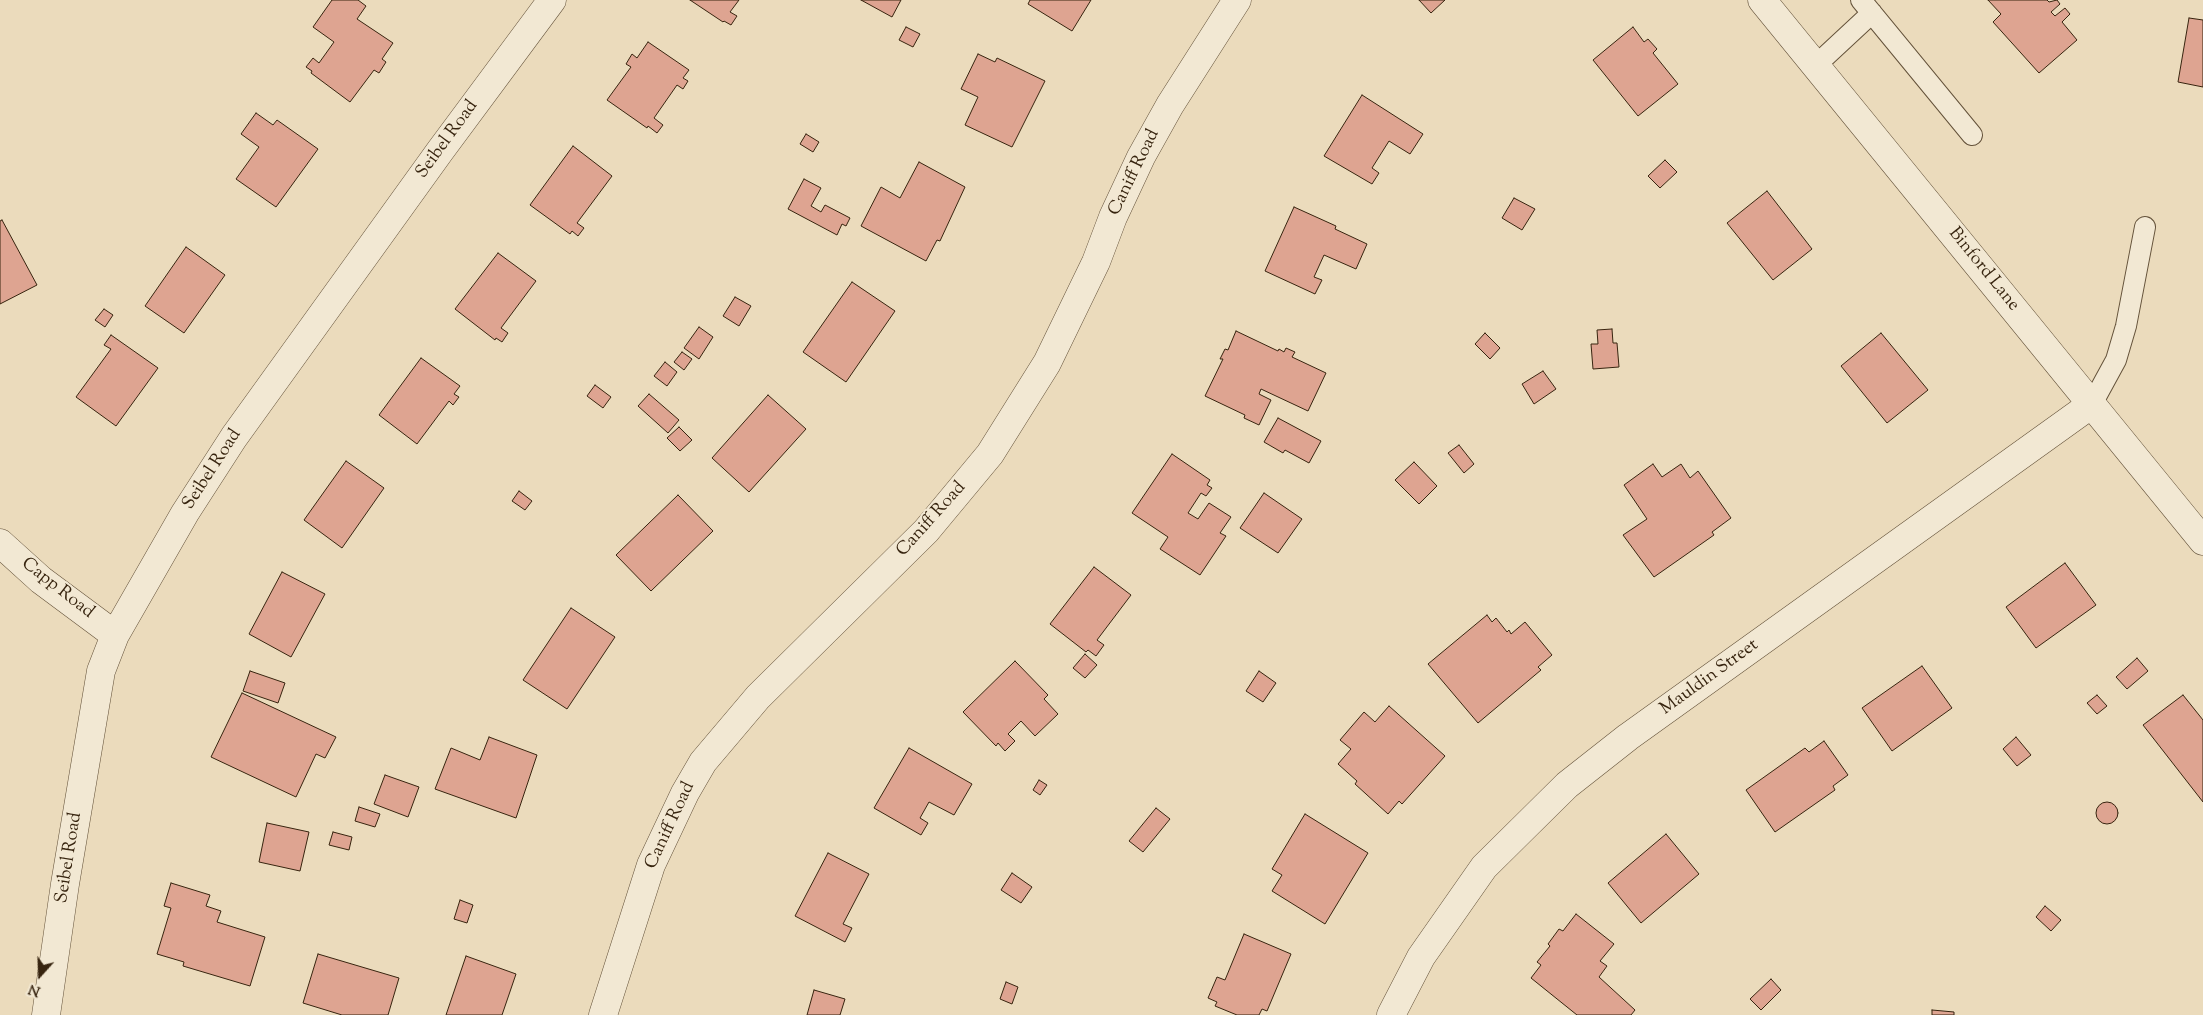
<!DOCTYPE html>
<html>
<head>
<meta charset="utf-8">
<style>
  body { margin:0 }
  #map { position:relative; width:2203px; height:1015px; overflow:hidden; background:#ebdbbc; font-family:"Sorts Mill Goudy",serif }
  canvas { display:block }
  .north { position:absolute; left:15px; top:950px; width:50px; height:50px; -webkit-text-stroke:4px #f2e8d3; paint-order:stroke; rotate:200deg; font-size:14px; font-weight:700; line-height:20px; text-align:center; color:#37240f }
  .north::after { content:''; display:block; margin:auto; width:18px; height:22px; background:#37240f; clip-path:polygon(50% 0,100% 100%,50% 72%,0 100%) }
</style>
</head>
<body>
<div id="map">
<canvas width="2203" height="1015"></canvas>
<div class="north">N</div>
</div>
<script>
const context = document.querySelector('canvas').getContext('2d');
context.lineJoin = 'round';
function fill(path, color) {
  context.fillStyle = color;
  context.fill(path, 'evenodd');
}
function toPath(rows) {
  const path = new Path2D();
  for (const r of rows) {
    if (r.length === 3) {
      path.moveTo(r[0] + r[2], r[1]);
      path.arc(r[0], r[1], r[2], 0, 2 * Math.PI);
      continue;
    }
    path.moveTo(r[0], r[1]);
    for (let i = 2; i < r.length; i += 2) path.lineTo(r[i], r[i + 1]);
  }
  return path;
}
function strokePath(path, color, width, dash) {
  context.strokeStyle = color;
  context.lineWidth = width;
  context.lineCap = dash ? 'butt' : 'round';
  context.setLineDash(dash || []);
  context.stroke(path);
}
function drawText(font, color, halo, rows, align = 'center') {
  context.font = font + ' "Sorts Mill Goudy",serif';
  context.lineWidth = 4;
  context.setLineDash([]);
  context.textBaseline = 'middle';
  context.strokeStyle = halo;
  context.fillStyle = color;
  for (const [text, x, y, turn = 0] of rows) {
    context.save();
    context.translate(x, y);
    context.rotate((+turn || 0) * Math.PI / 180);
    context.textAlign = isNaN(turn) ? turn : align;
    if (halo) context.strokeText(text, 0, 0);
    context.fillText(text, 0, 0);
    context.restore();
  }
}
const building = toPath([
  [332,0,358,0,366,6,357,19,393,43,382,59,386,62,379,73,374,70,350,102,311,73,312,71,306,67,313,58,319,63,334,42,313,27,332,0],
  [690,0,739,0,730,12,737,16,731,25,724,21,723,22,690,0],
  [861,0,901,0,892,17,861,0],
  [1030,0,1091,0,1072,31,1028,4,1030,0],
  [1419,0,1445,0,1431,13,1419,0],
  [1988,0,2047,0,2049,2,2057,0,2060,4,2051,12,2055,16,2065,8,2070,14,2062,22,2077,40,2039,73,1993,22,2001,14,1988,0],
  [2189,18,2203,20,2203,87,2178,82,2189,18],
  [906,27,920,34,913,47,899,40,906,27],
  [1633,27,1644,42,1648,39,1657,49,1653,53,1678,84,1638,116,1593,60,1633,27],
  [648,42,689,70,683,78,688,81,683,89,677,85,654,118,663,125,657,133,648,126,647,128,607,100,631,67,626,64,632,54,637,58,648,42],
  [978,54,995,62,997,58,1045,81,1012,147,965,125,978,97,961,89,978,54],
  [1362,95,1423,134,1410,154,1389,141,1372,168,1379,173,1372,184,1324,156,1362,95],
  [256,113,273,125,277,120,318,149,276,207,236,179,259,147,241,134,256,113],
  [806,134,819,142,813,152,800,144,806,134],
  [573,146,612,176,577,223,584,228,578,236,572,231,570,234,530,205,573,146],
  [1665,160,1677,172,1660,188,1648,176,1665,160],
  [919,162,965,187,940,241,937,240,926,261,861,226,881,187,900,198,919,162],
  [804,179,821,188,811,206,821,212,825,205,850,218,846,226,842,224,837,235,788,209,804,179],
  [1767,191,1812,249,1773,280,1727,223,1767,191],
  [1514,198,1535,209,1522,230,1502,218,1514,198],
  [1294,207,1336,226,1335,229,1367,244,1356,269,1324,255,1314,277,1322,280,1315,294,1265,271,1294,207],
  [2,220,37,285,0,304,0,221,2,220],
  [186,247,225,275,184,333,145,306,186,247],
  [498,253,536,281,501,328,508,333,502,342,496,338,495,340,455,309,498,253],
  [852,282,895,311,846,382,803,352,852,282],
  [735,297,751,306,739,326,723,316,735,297],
  [104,309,113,315,105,327,95,320,104,309],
  [699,327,713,337,699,359,684,348,699,327],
  [1612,329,1613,343,1617,343,1619,367,1593,369,1591,344,1598,344,1597,330,1612,329],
  [1236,331,1278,351,1279,349,1284,352,1286,348,1295,352,1292,357,1326,373,1308,411,1261,389,1259,394,1271,400,1259,425,1244,418,1245,415,1205,396,1223,359,1220,359,1225,349,1228,350,1236,331],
  [1485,333,1500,348,1490,359,1475,344,1485,333],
  [1881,333,1928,390,1887,423,1841,366,1881,333],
  [111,335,158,368,116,426,76,397,111,349,104,345,111,335],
  [682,352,692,359,684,370,674,362,682,352],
  [421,358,460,386,454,394,459,397,453,405,449,401,417,444,379,415,421,358],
  [665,362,677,372,667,386,654,376,665,362],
  [1543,371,1556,389,1534,404,1522,384,1543,371],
  [595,385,611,397,603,408,587,396,595,385],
  [649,394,679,420,668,433,638,406,649,394],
  [768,395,806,429,749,492,712,458,768,395],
  [1278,418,1321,441,1309,463,1285,450,1283,453,1264,442,1278,418],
  [679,427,692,440,680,451,667,438,679,427],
  [1459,445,1474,464,1464,473,1448,453,1459,445],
  [1172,454,1210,480,1207,485,1212,488,1206,496,1201,493,1188,513,1198,519,1209,503,1231,517,1220,533,1226,536,1200,575,1160,549,1168,537,1132,513,1172,454],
  [346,461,384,488,342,548,304,520,346,461],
  [1414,462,1437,486,1419,504,1395,480,1414,462],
  [1653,464,1662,477,1681,464,1690,478,1698,471,1731,518,1712,532,1714,535,1654,577,1623,535,1647,519,1624,485,1653,464],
  [519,491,532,501,525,510,512,501,519,491],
  [1264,493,1302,519,1278,553,1240,528,1264,493],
  [678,495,713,531,651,591,616,555,678,495],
  [2065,563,2096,605,2036,648,2006,607,2065,563],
  [1094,567,1131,595,1097,640,1104,645,1096,656,1088,650,1086,652,1050,624,1094,567],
  [282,572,325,594,291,657,249,634,282,572],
  [571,608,615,637,567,709,523,680,571,608],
  [1487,615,1492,622,1496,618,1507,632,1509,630,1511,634,1525,622,1552,655,1538,667,1541,670,1478,723,1428,664,1487,615],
  [1085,654,1097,665,1085,678,1073,668,1085,654],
  [2137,658,2148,671,2127,689,2116,677,2137,658],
  [1015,661,1048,695,1044,699,1058,714,1035,736,1021,721,1008,734,1015,741,1005,751,998,743,996,746,963,712,1015,661],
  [1922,666,1952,708,1892,751,1862,708,1922,666],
  [250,671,285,683,278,703,243,691,250,671],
  [1259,671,1276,683,1263,702,1246,691,1259,671],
  [242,693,336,737,325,758,316,754,296,797,211,757,242,693],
  [2097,695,2107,706,2097,714,2087,703,2097,695],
  [2183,695,2203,720,2203,802,2143,725,2183,695],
  [1389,706,1445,756,1402,804,1399,801,1388,814,1355,784,1357,781,1338,764,1351,749,1340,740,1364,712,1375,722,1389,706],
  [489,737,537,755,516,818,435,789,451,748,480,760,489,737],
  [2016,737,2031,755,2017,766,2003,749,2016,737],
  [1824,741,1848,775,1833,786,1835,790,1775,832,1746,790,1805,748,1809,752,1824,741],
  [909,748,972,784,954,815,929,802,920,818,928,823,921,835,874,808,909,748],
  [385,775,419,787,408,817,374,804,385,775],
  [1039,780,1047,785,1040,795,1033,790,1039,780],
  [2107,813,11],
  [359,807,380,814,375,827,355,821,359,807],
  [1156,808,1170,819,1143,852,1129,841,1156,808],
  [1305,814,1368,853,1325,924,1272,891,1282,875,1272,869,1305,814],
  [267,823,309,832,300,871,259,862,267,823],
  [333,832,352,837,349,850,329,845,333,832],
  [1666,834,1699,874,1641,923,1608,883,1666,834],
  [828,853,869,874,843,924,852,928,845,942,795,916,828,853],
  [1012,873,1032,887,1021,903,1001,890,1012,873],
  [171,883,210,895,206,906,221,911,217,922,265,937,250,986,183,966,184,962,157,954,171,908,164,906,171,883],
  [460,900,473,905,467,923,454,919,460,900],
  [2045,906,2061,920,2051,931,2036,917,2045,906],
  [1576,914,1614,944,1600,961,1607,966,1599,977,1635,1010,1631,1015,1577,1015,1531,978,1541,965,1537,962,1550,946,1548,944,1559,929,1563,931,1576,914],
  [1244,934,1291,954,1267,1011,1262,1009,1259,1015,1237,1015,1215,1006,1217,1002,1208,998,1217,977,1225,980,1244,934],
  [318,954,399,978,388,1015,342,1015,303,1003,318,954],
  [466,956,516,974,502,1015,446,1015,466,956],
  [1771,979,1781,990,1761,1010,1750,999,1771,979],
  [1006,982,1018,987,1012,1004,1000,999,1006,982],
  [814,990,845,999,840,1015,807,1015,814,990],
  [1932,1010,1954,1012,1954,1015,1932,1015,1932,1010]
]);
fill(building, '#dea491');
strokePath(building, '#37240f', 1);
const service = toPath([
  [1861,0,1972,135],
  [1815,66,1872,13],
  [2092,404,2116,360,2126,326,2145,227]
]);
const minor = toPath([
  [1762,0,2203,541],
  [0,543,41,580,115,635],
  [46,1015,65,884,101,671,115,635,185,513,234,437,440,151,552,0],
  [603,1015,651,865,685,793,703,762,758,697,926,531,990,454,1047,363,1096,262,1113,217,1141,157,1170,105,1237,0],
  [1391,1015,1421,957,1484,867,1567,785,1628,737,2092,404]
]);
strokePath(service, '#64523a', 22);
strokePath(minor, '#64523a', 29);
strokePath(service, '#f2e8d3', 20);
strokePath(minor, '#f2e8d3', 28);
drawText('18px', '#37240f', '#f2e8d3', [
  ["Seibel Road",448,140,-54],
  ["Caniff Road",1135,173,-64],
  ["Binford Lane",1983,270,51],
  ["Seibel Road",213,470,-57],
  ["Caniff Road",932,520,-48],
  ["Capp Road",57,589,38],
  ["Mauldin Street",1710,678,-36],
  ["Caniff Road",671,826,-65],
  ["Seibel Road",70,858,-81]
]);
</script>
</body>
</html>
